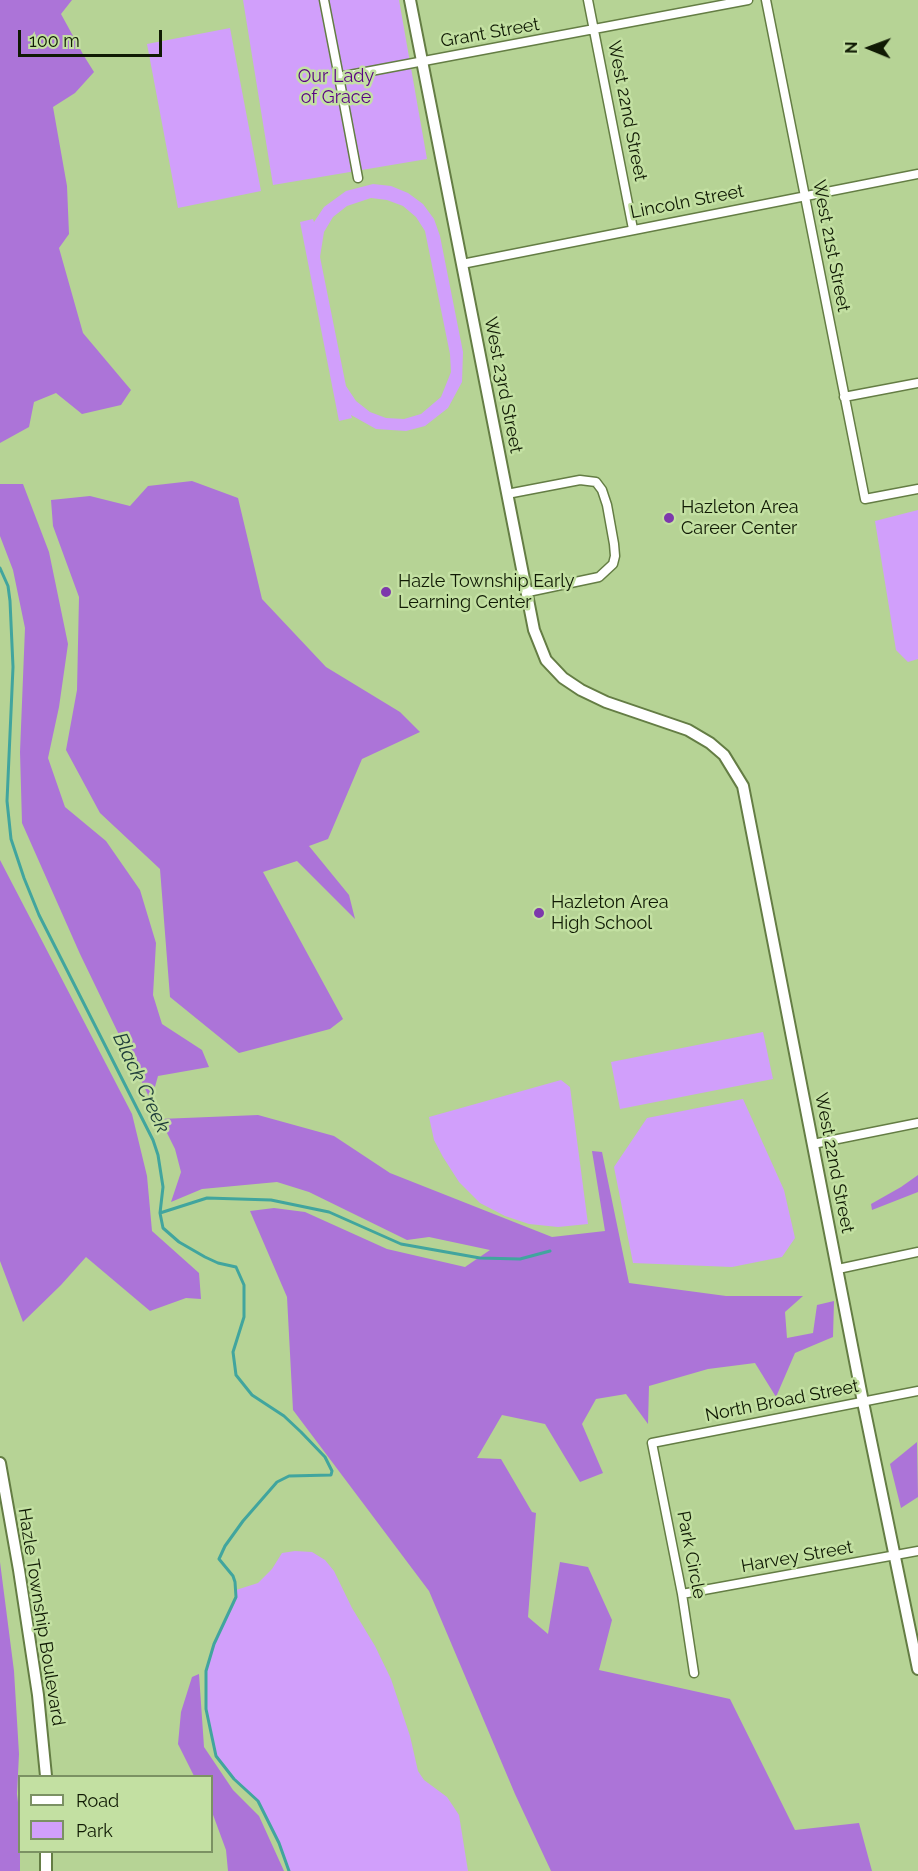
<!DOCTYPE html>
<html>
<head>
<meta charset="utf-8">
<style>
  body { margin:0 }
  #map { position:relative; width:918px; height:1871px; overflow:hidden; background:#b6d395; font-family:Raleway,sans-serif }
  canvas { display:block }
  .legend { position:absolute; left:18px; top:1775px; width:195px; height:78px; box-sizing:border-box; background:#c3e0a2; border:2px solid #7b9163; margin:0; padding:8px 10px; list-style:none; font-size:18px; color:#101a04 }
  .legend li { display:flex; align-items:center; gap:12px; height:30px }
  .legend b { width:30px; border:2px solid #7b9163 }
  .north { position:absolute; left:840px; top:18px; width:60px; height:60px; -webkit-text-stroke:4px #c3e0a2; paint-order:stroke; rotate:271deg; font-size:16px; font-weight:700; line-height:24px; text-align:center; color:#101a04 }
  .north::after { content:''; display:block; margin:auto; width:21px; height:27px; background:#101a04; clip-path:polygon(50% 0,100% 100%,50% 72%,0 100%) }
  .scale { position:absolute; left:18px; top:30px; width:144px; height:27px; box-sizing:border-box; border:3px solid #101a04; border-top:0; padding-left:8px; font-size:18px; line-height:21px; white-space:nowrap; color:#101a04; -webkit-text-stroke:4px #c3e0a2; paint-order:stroke }
</style>
</head>
<body>
<div id="map">
<canvas width="918" height="1871"></canvas>
<ul class="legend">
<li><b style="height:8px;background:#fff"></b>Road</li>
<li><b style="height:16px;background:#d19ffb"></b>Park</li>
</ul>
<div class="north">N</div>
<div class="scale">100 m</div>
</div>
<script>
const context = document.querySelector('canvas').getContext('2d');
context.lineJoin = 'round';
function fill(path, color) {
  context.fillStyle = color;
  context.fill(path, 'evenodd');
}
function toPath(rows) {
  const path = new Path2D();
  for (const r of rows) {
    path.moveTo(r[0], r[1]);
    for (let i = 2; i < r.length; i += 2) path.lineTo(r[i], r[i + 1]);
  }
  return path;
}
function strokePath(path, color, width, dash) {
  context.strokeStyle = color;
  context.lineWidth = width;
  context.lineCap = dash ? 'butt' : 'round';
  context.setLineDash(dash || []);
  context.stroke(path);
}
function drawText(font, color, halo, rows, align = 'center') {
  context.font = font + ' Raleway,sans-serif';
  context.lineWidth = 5;
  context.setLineDash([]);
  context.textBaseline = 'middle';
  context.strokeStyle = halo;
  context.fillStyle = color;
  for (const [text, x, y, turn = 0] of rows) {
    context.save();
    context.translate(x, y);
    context.rotate((+turn || 0) * Math.PI / 180);
    context.textAlign = isNaN(turn) ? turn : align;
    if (halo) context.strokeText(text, 0, 0);
    context.fillText(text, 0, 0);
    context.restore();
  }
}
fill(toPath([
  [243,0,399,0,427,159,273,185],
  [230,28,261,191,178,208,147,44],
  [373,184,391,186,408,193,423,204,434,219,440,236,463,352,462,382,448,408,425,426,406,431,376,429,351,415,352,418,339,421,300,222,313,219,314,222,324,207,346,191],
  [371,198,387,200,403,206,416,217,425,231,450,354,451,372,441,397,421,414,404,419,386,418,370,412,356,401,346,386,320,257,324,232,333,217,347,206],
  [918,510,918,659,908,662,896,650,875,521],
  [763,1032,773,1079,620,1109,611,1062],
  [561,1080,570,1087,588,1224,558,1227,529,1224,505,1216,480,1203,459,1182,443,1157,434,1140,429,1117],
  [743,1099,784,1190,795,1238,782,1257,732,1267,633,1263,614,1167,647,1118],
  [295,1551,312,1552,325,1560,334,1571,352,1608,375,1646,391,1679,410,1736,418,1771,424,1780,447,1797,459,1815,468,1871,289,1871,279,1843,258,1801,234,1779,216,1756,206,1709,205,1697,206,1671,214,1644,235,1603,236,1590,258,1583,272,1569,282,1553]
]), '#d19ffb');
fill(toPath([
  [0,0,72,0,61,14,84,56,94,72,75,93,53,107,67,186,69,234,59,248,83,333,131,390,121,405,82,414,56,393,34,402,29,427,0,443],
  [192,481,238,498,262,599,326,667,400,712,420,732,362,759,328,839,309,846,349,895,355,919,297,861,263,872,343,1019,330,1029,239,1053,170,997,160,869,100,813,66,750,77,690,79,597,53,526,51,500,90,496,130,506,148,486],
  [0,484,23,484,49,552,68,644,59,707,48,758,65,807,106,841,140,890,156,943,153,995,162,1024,202,1050,209,1067,158,1076,151,1101,80,954,22,823,20,752,25,628,13,570,0,536],
  [0,860,132,1114,147,1176,152,1231,199,1273,201,1299,186,1298,150,1311,86,1257,61,1285,23,1322,0,1261],
  [258,1115,334,1136,390,1173,552,1237,605,1231,592,1151,602,1152,629,1283,726,1296,803,1296,785,1312,787,1338,813,1333,817,1305,834,1301,833,1337,795,1353,776,1397,755,1363,708,1369,649,1386,648,1424,626,1394,596,1399,582,1424,603,1473,580,1482,545,1424,502,1415,477,1458,501,1459,532,1512,536,1513,528,1617,548,1634,560,1562,588,1567,612,1620,599,1670,730,1699,795,1830,859,1823,872,1871,551,1871,515,1794,429,1591,293,1410,287,1297,250,1211,274,1208,305,1212,387,1249,465,1267,490,1250,429,1237,407,1240,309,1192,277,1182,202,1189,171,1202,181,1172,175,1149,160,1119],
  [918,1175,918,1192,872,1210,871,1204,901,1187],
  [917,1442,918,1497,901,1508,890,1464],
  [0,1562,14,1671,19,1754,17,1794,20,1819,20,1871,0,1871],
  [199,1674,204,1747,233,1790,259,1816,284,1871,228,1871,226,1850,212,1812,212,1776,194,1776,178,1744,181,1712,192,1677]
]), '#ac74d8');
strokePath(toPath([
  [0,568,8,586,10,601,13,667,7,801,11,839,24,878,39,915,153,1140,158,1155,163,1187,160,1213,163,1228,179,1242,205,1257,218,1263,236,1267,244,1285,244,1317,233,1352,236,1375,252,1395,284,1416,301,1432,325,1457,332,1471,331,1475,289,1476,277,1482,243,1521,225,1546,219,1559,233,1576,235,1582,236,1597,214,1644,206,1671,206,1709,216,1756,234,1779,258,1801,279,1843,289,1871],
  [160,1213,207,1198,271,1200,329,1212,401,1244,480,1258,520,1259,550,1251]
]), '#41a59e', 3);
const minor = toPath([
  [324,0,339,77],
  [588,0,633,229],
  [766,0,865,499,918,489],
  [358,178,339,77,748,0],
  [462,264,918,174],
  [844,397,918,383],
  [507,494,580,480,596,482,602,490,607,505,614,544,615,556,613,564,599,577,528,592],
  [813,1144,918,1123],
  [838,1269,918,1252],
  [682,1594,918,1551],
  [694,1673,682,1594,652,1443,918,1391]
]);
const tertiary = toPath([
  [410,0,534,630,546,660,563,678,581,690,606,702,688,730,710,743,724,755,743,786,863,1402,918,1669],
  [0,1463,19,1570,38,1695,46,1776],
  [46,1852,46,1871]
]);
strokePath(minor, '#647d44', 11);
strokePath(tertiary, '#647d44', 14);
strokePath(minor, '#fff', 8);
strokePath(tertiary, '#fff', 10);
for (const [x, y, r, color] of [
  [669,518,6,"#7d38ac"],
  [386,592,6,"#7d38ac"],
  [539,913,6,"#7d38ac"]
]) {
  const dot = new Path2D();
  dot.arc(x, y, r, 0, 2 * Math.PI);
  context.fillStyle = color;
  context.fill(dot);
  strokePath(dot, '#c3e0a2', 2);
}
drawText('18px', '#101a04', '#c3e0a2', [
  ["Grant Street",490,33,-10],
  ["West 22nd Street",627,111,79],
  ["Lincoln Street",687,202,-11],
  ["West 21st Street",831,246,79],
  ["West 23rd Street",503,385,79],
  ["West 22nd Street",834,1163,79],
  ["North Broad Street",782,1401,-11],
  ["Park Circle",691,1555,79],
  ["Harvey Street",797,1557,-10],
  ["Hazle Township Boulevard",41,1617,81]
]);
drawText('18px', '#590185', '#c3e0a2', [
  ["Our Lady",336,77],
  ["of Grace",336,98]
]);
drawText('18px', '#101a04', '#c3e0a2', [
  ["Hazleton Area",681,508],
  ["Career Center",681,529],
  ["Hazle Township Early",398,582],
  ["Learning Center",398,603],
  ["Hazleton Area",551,903],
  ["High School",551,924]
], 'left');
drawText('italic 20px', '#1d3c39', '#c3e0a2', [
  ["Black Creek",141,1083,65]
]);
</script>
</body>
</html>
